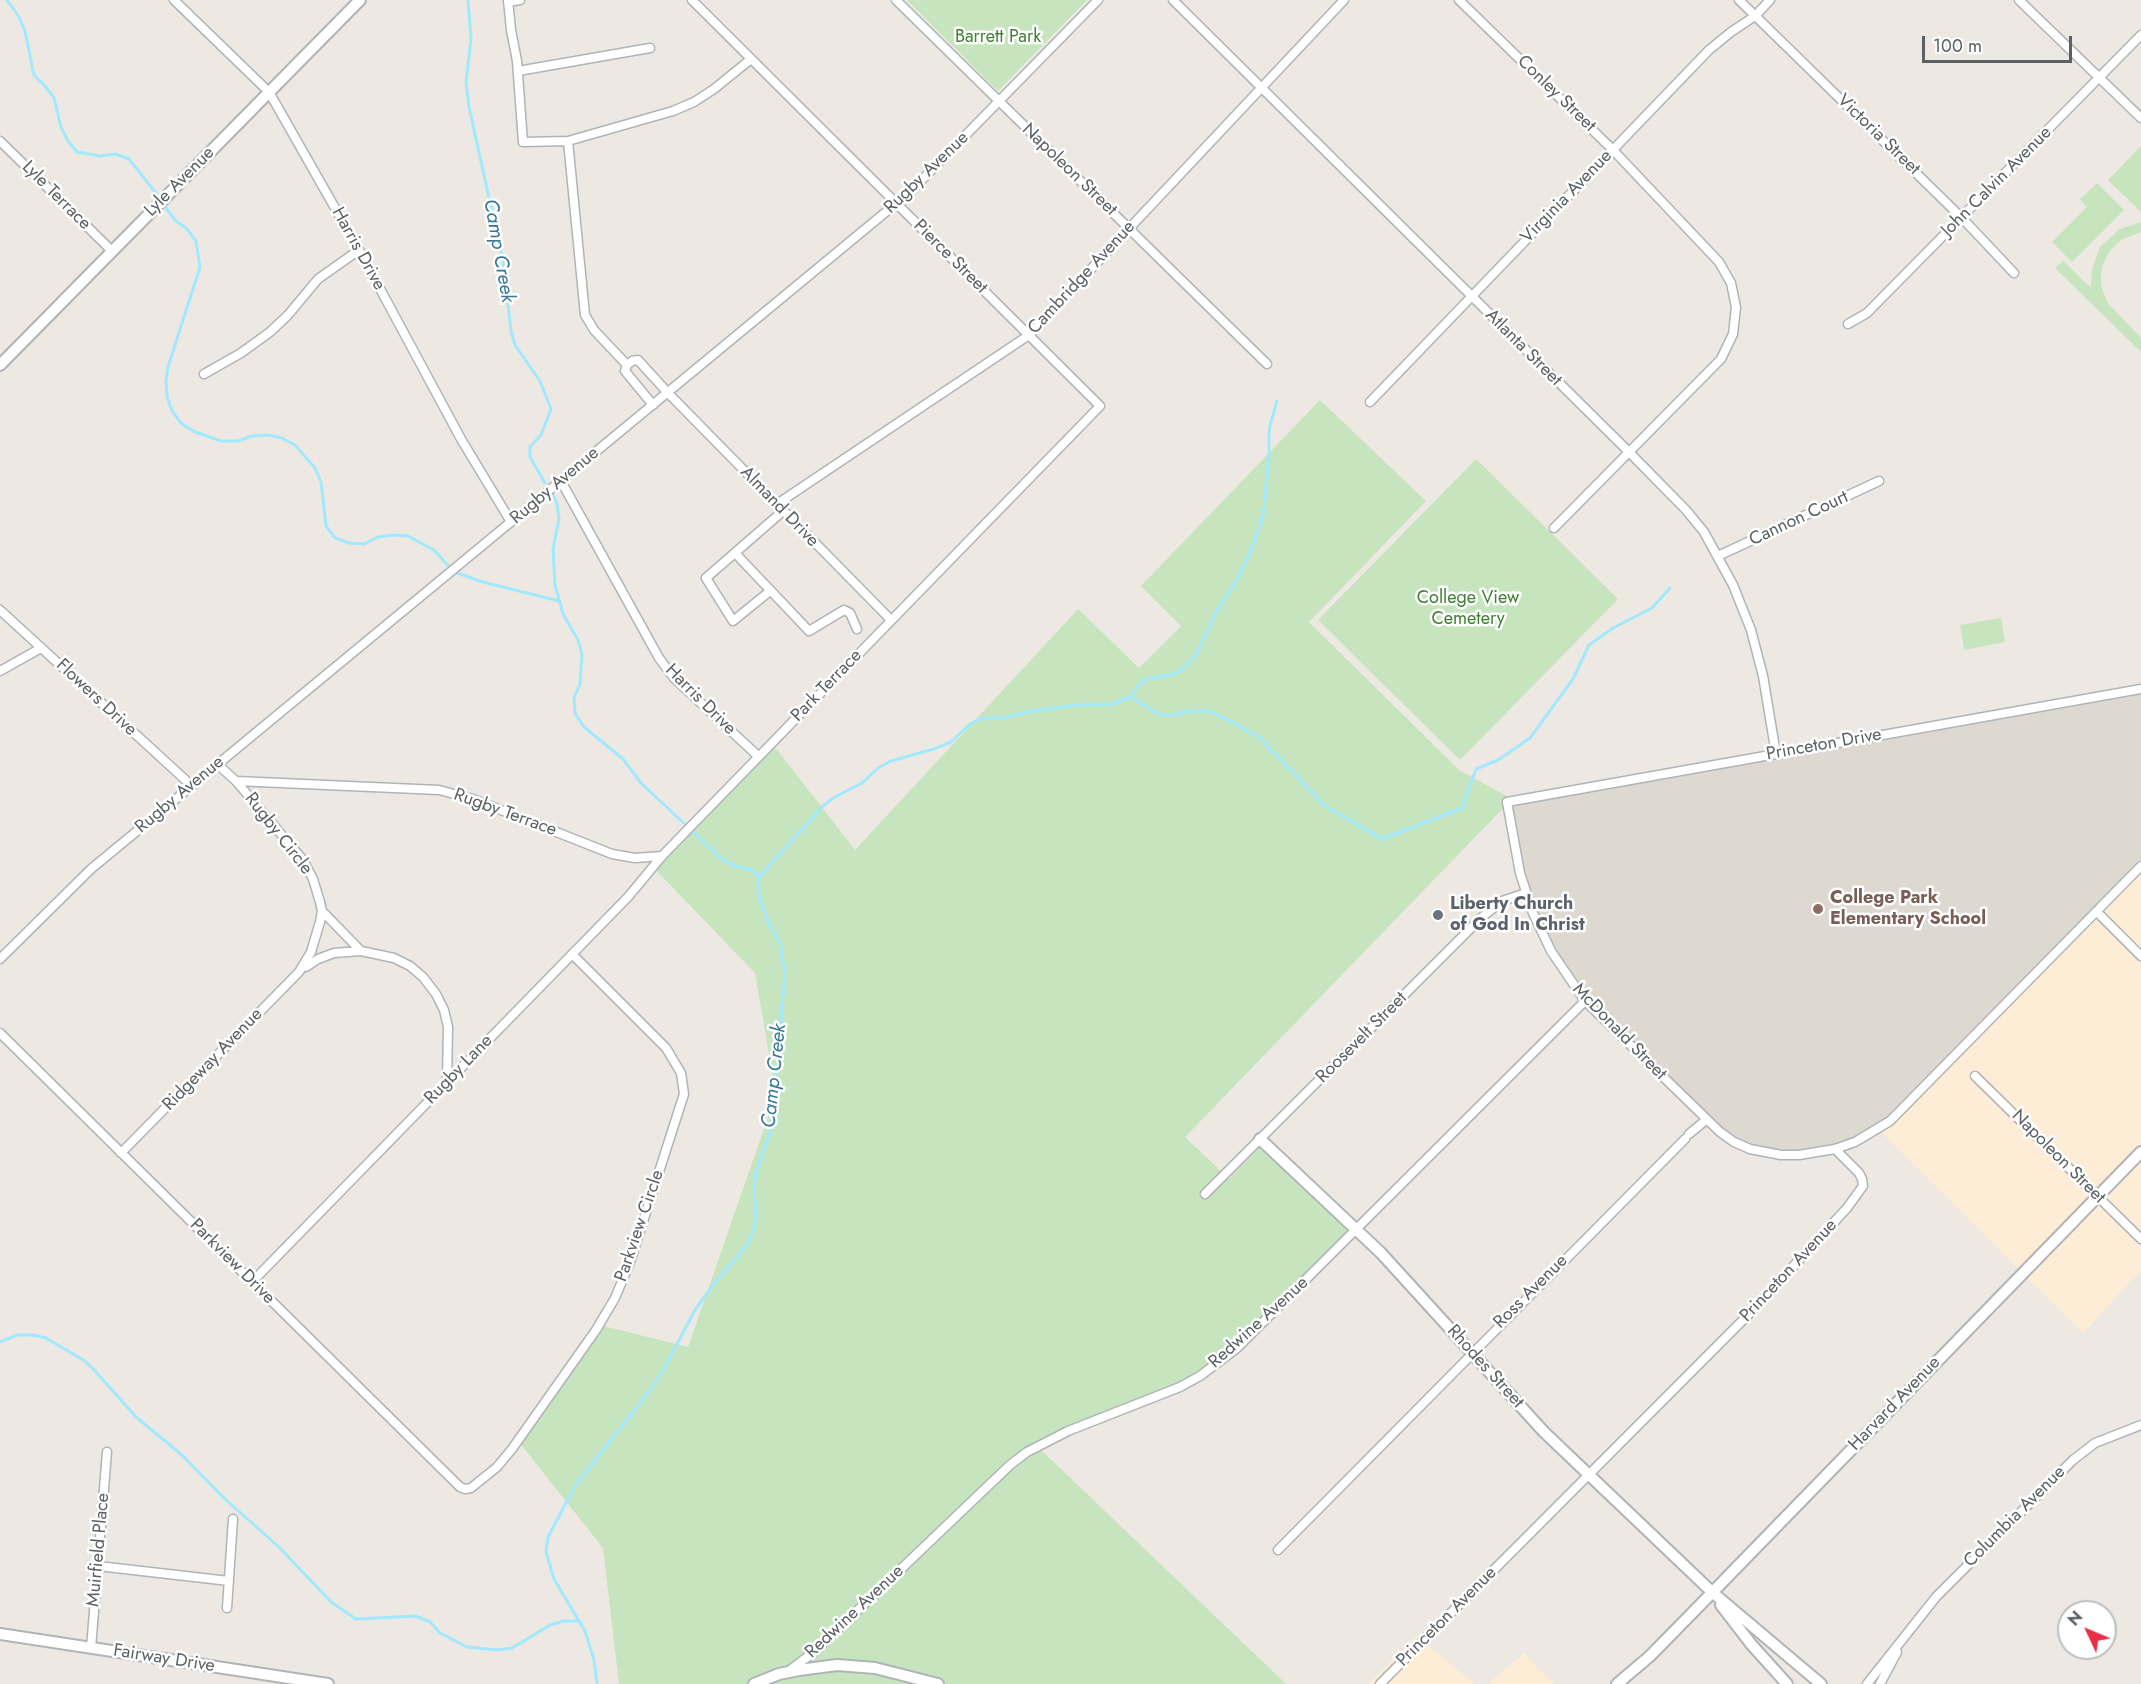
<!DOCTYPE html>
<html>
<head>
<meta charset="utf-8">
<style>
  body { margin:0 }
  #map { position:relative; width:2141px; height:1684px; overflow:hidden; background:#ede8e2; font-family:Jost,sans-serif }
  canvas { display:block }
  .north { position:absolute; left:2057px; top:1600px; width:60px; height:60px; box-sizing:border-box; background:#fff; border:2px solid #bdbfc1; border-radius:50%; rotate:314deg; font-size:16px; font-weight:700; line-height:24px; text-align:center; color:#5a6063 }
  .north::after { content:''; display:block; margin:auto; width:21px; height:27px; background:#e82d45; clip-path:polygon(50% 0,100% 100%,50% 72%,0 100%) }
  .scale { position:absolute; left:1922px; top:36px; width:150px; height:27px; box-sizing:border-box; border:3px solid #5a6063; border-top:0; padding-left:8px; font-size:18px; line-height:21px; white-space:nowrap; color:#5a6063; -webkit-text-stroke:4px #fff; paint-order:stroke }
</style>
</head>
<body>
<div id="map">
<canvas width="2141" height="1684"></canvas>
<div class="north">N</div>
<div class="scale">100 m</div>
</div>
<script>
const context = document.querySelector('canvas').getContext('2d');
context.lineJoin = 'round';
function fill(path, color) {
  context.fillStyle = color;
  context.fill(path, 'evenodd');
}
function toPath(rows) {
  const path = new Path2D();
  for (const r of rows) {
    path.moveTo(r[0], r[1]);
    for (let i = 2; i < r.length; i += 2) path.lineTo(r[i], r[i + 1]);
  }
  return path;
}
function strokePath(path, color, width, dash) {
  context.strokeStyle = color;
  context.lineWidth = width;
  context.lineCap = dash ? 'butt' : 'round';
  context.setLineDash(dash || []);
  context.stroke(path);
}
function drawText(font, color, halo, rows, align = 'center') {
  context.font = font + ' Jost,sans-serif';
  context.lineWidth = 5;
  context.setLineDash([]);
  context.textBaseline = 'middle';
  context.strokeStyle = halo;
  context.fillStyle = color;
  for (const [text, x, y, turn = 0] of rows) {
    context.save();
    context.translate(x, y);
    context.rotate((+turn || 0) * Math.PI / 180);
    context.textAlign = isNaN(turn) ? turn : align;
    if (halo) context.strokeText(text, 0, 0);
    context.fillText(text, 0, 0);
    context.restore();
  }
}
fill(toPath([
  [2141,866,2141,1270,2083,1333,1876,1127],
  [1417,1636,1475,1684,1368,1684],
  [1524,1653,1554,1684,1488,1684]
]), '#fdedd7');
fill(toPath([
  [2141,690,2141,866,1906,1104,1876,1127,1842,1150,1776,1152,1736,1139,1707,1117,1585,997,1539,924,1520,866,1512,799]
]), '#ddd8d0');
fill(toPath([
  [907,0,1087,0,998,91],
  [2141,146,2141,212,2108,180],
  [2097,183,2124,210,2072,262,2052,242,2087,207,2080,199],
  [2141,222,2141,232,2121,240,2109,252,2102,267,2101,275,2101,285,2107,302,2141,338,2141,352,2055,268,2063,261,2091,288,2092,269,2100,247,2120,229],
  [1320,400,1426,501,1309,622,1459,770,1512,799,1185,1137,1229,1179,1263,1144,1356,1233,1235,1345,1183,1381,1039,1448,1286,1684,619,1684,603,1548,515,1437,599,1325,688,1347,776,1094,755,973,650,864,774,746,855,850,1078,609,1139,668,1181,626,1141,586],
  [1476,459,1618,599,1460,760,1318,620],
  [2001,618,2005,642,1964,650,1960,625]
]), '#c6e5be');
strokePath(toPath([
  [7,0,19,17,25,31,34,75,45,86,54,98,61,127,68,141,77,152,100,156,115,154,129,159,160,198],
  [468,0,471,39,466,82,469,107,503,261,511,331,515,345,540,381,551,409,541,435,530,447,530,457,545,483],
  [163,204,175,220,187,229,196,241,200,267,168,367,166,381,167,396,172,411,181,423,193,431,221,441,238,441,252,436,268,435,282,438,295,445,315,468,321,482,326,526,335,538,349,543,364,544,378,537,393,535,408,536,434,550,454,572,483,582,559,601],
  [551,491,557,504,559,519,553,549,555,585,563,614,578,640,582,654,580,684,574,698,575,713,584,727,623,759,641,783,722,859,732,865,751,870,760,876],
  [1131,697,1160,715,1175,715,1188,711,1209,711,1238,725,1260,738,1324,805,1382,839,1462,808,1476,769,1498,760,1530,738,1573,679,1589,645,1613,628,1652,608,1670,588],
  [760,876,823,806,835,797,862,783,878,768,891,761,934,749,951,742,970,724,979,719,1002,718,1032,711,1076,705,1113,704,1131,697,1139,684,1146,679,1170,675,1180,671,1192,660,1200,647,1215,614,1235,583,1250,553,1260,525,1264,510,1269,453,1269,430,1277,401],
  [0,1342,17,1335,32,1335,46,1338,85,1361,96,1372,136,1417,182,1455,224,1498,280,1548,331,1602,356,1619,416,1616,430,1622,440,1633,467,1647,497,1650,512,1648,550,1625,564,1621,580,1621],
  [597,1684,594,1660,585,1631,554,1579,546,1552,548,1537,576,1484,645,1397,662,1372,695,1310,713,1285,747,1245,753,1231,756,1217,754,1187,756,1172,771,1130,785,973,780,944,766,917,759,896,758,885,760,876]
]), '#a1e9fe', 3);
const minor = toPath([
  [174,0,269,92,364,259,461,439,511,522],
  [508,0,511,30,517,61,523,142,568,141,673,111,694,102,714,89,751,59],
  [896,0,1267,364],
  [1173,0,1629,452,1686,510,1704,532,1733,585,1751,630,1763,676,1776,754],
  [1459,0,1613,150,1719,262,1731,283,1736,307,1733,334,1721,359,1554,528],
  [1739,0,1962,218,2014,273],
  [2019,0,2141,118],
  [508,2,520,0],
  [518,71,650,48],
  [0,141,112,251],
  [568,141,585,315,594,330,627,365],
  [1848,324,1867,313,2141,35],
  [204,374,241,353,270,332,288,315,318,279,359,250],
  [1370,402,1709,50,1731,32,1755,16,1770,0],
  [653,405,625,371,627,365,632,361,638,360,668,393,891,620],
  [561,481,659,658,674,678,758,756],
  [777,504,1029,335,1344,0],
  [735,553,809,631,844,610,850,613,857,629],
  [1718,556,1879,481],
  [770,591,733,621,706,578,783,511],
  [0,610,191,785],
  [0,671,41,648],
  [2141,689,1507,802,1520,873,1533,913,1551,951,1585,1001,1720,1132,1734,1142,1750,1149,1781,1155,1799,1155,1835,1149,1855,1142,1890,1121,2141,866],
  [236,781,439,790,473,799,612,854,635,858,662,856],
  [322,911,361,951],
  [2097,912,2141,956],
  [0,959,91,869,910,192,1098,0],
  [303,966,306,967,318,959,334,953,361,951,394,958,410,966,423,977,436,994,444,1010,448,1027,447,1082],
  [0,1033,460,1487,465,1489,471,1488,497,1467,512,1449,596,1330,615,1298,630,1262,684,1094,681,1073,666,1048,572,954],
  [1975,1076,2141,1239],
  [1689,1134,1706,1120],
  [121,1153,299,972,311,952,320,922,322,911,320,902,313,879,303,860,236,781,217,764],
  [1205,1194,1481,918,1502,901,1526,893],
  [252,1282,628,897,662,856,1100,406,692,0],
  [1278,1550,1685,1139],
  [98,1566,229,1581],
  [227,1608,233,1519],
  [91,1648,107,1452],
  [790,1670,814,1652,1010,1465,1027,1452,1068,1431,1180,1387,1200,1376,1237,1348,1585,1001],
  [1380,1684,1755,1308,1847,1208,1863,1186,1862,1179,1859,1173,1835,1149],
  [1867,1684,1936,1597,2073,1460,2095,1443,2141,1425],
  [1880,1684,1897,1652]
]);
const tertiary = toPath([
  [0,365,360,0],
  [1260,1139,1381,1253,1544,1432,1712,1592,1821,1684],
  [1721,1605,1751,1644,1787,1684],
  [0,1634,328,1684],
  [754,1684,779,1674,799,1670,837,1665,875,1668,938,1684],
  [1617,1684,1650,1656,1703,1602,2141,1152]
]);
strokePath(minor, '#b0b4b7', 11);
strokePath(tertiary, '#b0b4b7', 14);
strokePath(minor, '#fff', 8);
strokePath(tertiary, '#fff', 10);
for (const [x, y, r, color] of [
  [1818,909,6,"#8d6e63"],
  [1438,915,6,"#6b7280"]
]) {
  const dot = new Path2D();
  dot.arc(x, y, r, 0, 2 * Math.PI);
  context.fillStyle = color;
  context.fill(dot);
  strokePath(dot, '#fff', 2);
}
drawText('18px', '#408034', '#fff', [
  ["Barrett Park",998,38],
  ["College View",1468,599],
  ["Cemetery",1468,620]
]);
drawText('18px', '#5a6063', '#fff', [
  ["Conley Street",1556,94,44],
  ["Victoria Street",1878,135,44],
  ["Napoleon Street",1069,170,44],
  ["Rugby Avenue",927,173,-44],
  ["Lyle Avenue",180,182,-45],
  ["John Calvin Avenue",1997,182,-45],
  ["Lyle Terrace",56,196,45],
  ["Virginia Avenue",1567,197,-46],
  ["Harris Drive",358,249,61],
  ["Pierce Street",950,257,45],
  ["Cambridge Avenue",1082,278,-47],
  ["Atlanta Street",1523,348,45],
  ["Rugby Avenue",555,486,-40],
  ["Almand Drive",779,507,46],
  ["Cannon Court",1799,519,-25],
  ["Park Terrace",827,686,-46],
  ["Flowers Drive",96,698,43],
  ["Harris Drive",700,700,45],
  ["Princeton Drive",1824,745,-10],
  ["Rugby Avenue",180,795,-40],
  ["Rugby Terrace",505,813,20],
  ["Rugby Circle",278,834,52],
  ["McDonald Street",1619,1032,46],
  ["Roosevelt Street",1362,1038,-45],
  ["Ridgeway Avenue",213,1060,-46],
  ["Rugby Lane",459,1070,-46],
  ["Napoleon Street",2058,1157,45],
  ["Parkview Circle",640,1226,-71],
  ["Parkview Drive",232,1262,45],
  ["Princeton Avenue",1789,1271,-47],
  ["Ross Avenue",1531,1292,-45],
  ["Redwine Avenue",1259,1323,-42],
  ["Rhodes Street",1485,1367,48],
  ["Harvard Avenue",1895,1404,-46],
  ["Columbia Avenue",2015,1517,-45],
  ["Muirfield Place",99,1550,-85],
  ["Redwine Avenue",855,1612,-43],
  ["Princeton Avenue",1447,1617,-45],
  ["Fairway Drive",164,1659,9]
]);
drawText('bold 18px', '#785e54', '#fff', [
  ["College Park",1830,899],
  ["Elementary School",1830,920]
], 'left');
drawText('bold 18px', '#5b616d', '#fff', [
  ["Liberty Church",1450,905],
  ["of God In Christ",1450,926]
], 'left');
drawText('italic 20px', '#367896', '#fff', [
  ["Camp Creek",498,251,80],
  ["Camp Creek",775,1076,-84]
]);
</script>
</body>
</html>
